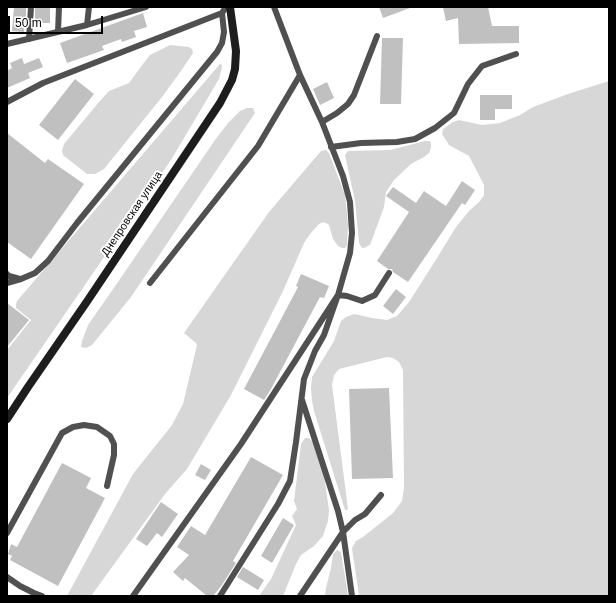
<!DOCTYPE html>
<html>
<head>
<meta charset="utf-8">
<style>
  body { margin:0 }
  #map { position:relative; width:616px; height:603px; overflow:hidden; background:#fff; font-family:Helvetica,sans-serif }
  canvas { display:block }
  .frame { position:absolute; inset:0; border:8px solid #000; pointer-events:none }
  .scale { position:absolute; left:8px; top:16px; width:95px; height:18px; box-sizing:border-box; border:2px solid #000; border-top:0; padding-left:5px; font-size:12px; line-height:14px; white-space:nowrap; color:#000; -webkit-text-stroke:3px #fff; paint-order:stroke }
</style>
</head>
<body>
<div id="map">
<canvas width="616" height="603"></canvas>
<div class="frame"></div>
<div class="scale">50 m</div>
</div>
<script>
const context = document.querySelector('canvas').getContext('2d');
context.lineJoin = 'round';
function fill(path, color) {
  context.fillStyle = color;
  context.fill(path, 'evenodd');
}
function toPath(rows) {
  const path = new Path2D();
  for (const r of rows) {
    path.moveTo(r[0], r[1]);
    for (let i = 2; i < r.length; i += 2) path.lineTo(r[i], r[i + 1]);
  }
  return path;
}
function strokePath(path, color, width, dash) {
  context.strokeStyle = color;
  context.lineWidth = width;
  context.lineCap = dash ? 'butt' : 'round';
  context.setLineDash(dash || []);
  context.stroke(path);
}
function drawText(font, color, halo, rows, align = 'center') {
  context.font = font + ' Helvetica,sans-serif';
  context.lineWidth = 4;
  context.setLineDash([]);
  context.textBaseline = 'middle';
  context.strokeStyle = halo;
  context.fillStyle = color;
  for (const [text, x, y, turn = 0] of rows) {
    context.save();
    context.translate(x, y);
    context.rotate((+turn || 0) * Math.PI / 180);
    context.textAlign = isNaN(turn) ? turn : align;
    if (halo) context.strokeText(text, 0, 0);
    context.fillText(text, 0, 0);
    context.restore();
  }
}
fill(toPath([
  [170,45,189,47,192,49,193,53,181,71,162,97,104,169,95,174,87,174,63,155,62,151,64,144,99,102,109,91,129,83,143,64,150,55],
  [220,64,222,65,222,67,219,79,171,160,7,398,7,350,31,320,16,308,16,304,17,301],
  [609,81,609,596,359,596,352,548,356,541,363,537,393,513,402,501,404,487,403,370,399,362,393,358,387,357,339,369,334,375,332,385,348,509,347,510,345,510,314,411,312,401,311,388,312,377,334,341,341,321,346,317,354,314,372,318,387,320,397,316,409,302,437,258,456,227,469,211,480,201,484,195,484,185,469,156,449,145,442,134,443,129,453,122,459,120,482,125,500,123,520,115,533,107,568,94],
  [247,108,253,108,255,113,131,297,92,345,86,348,81,347,82,341,88,325,120,279,215,140,228,123,240,111],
  [425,141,430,141,431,144,431,148,429,153,424,157,411,164,394,180,386,192,384,207,370,245,364,248,362,248,359,243,355,201,345,155,348,151,390,150],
  [326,150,329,153,345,195,348,224,347,245,345,248,342,248,338,246,333,239,329,225,326,223,323,222,319,224,310,234,304,243,283,291,231,395,187,469,165,494,91,596,67,596,133,474,172,425,183,404,197,345,196,343,184,333,269,212,321,151],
  [305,438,309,438,314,443,324,476,329,510,328,521,323,536,314,546,301,555,296,564,283,596,259,596,271,579,296,525,292,516,297,509,294,501,301,444],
  [337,550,341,552,348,596,325,596,326,588,331,568,333,554]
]), '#d7d7d7');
fill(toPath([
  [14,7,26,7,26,23,24,23,24,32,12,31],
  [35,7,50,7,50,23,35,23],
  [379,7,409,7,410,8,383,18],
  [443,7,488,7,492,26,519,26,519,43,459,44,458,18,446,21],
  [143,13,147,27,134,31,136,37,122,42,121,39,102,46,104,50,67,63,60,43],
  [382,38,403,38,401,104,380,104],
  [22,58,24,64,39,58,43,67,28,73,30,78,7,88,7,71,12,68,10,63],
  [75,79,94,94,58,140,39,125],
  [327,82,334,98,320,105,313,89],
  [480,95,512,95,512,109,495,109,495,120,480,120],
  [7,133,45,163,48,159,84,184,31,259,7,242],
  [462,181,475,190,465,205,462,203,408,282,393,272,392,269,388,269,377,261,409,212,386,196,393,187,416,203,424,191,446,206],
  [301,274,329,286,324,298,320,297,271,389,264,400,244,389,298,287,296,286],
  [396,289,406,297,393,314,383,306],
  [7,303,29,320,7,347],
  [389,388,393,478,352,479,349,389],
  [251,457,283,475,233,561,236,563,222,585,213,596,207,596,185,578,183,581,173,572,189,555,177,547,191,526,205,535],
  [62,463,91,478,86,488,105,498,58,586,10,560,12,556,8,554,11,544,17,547],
  [201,464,211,470,205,480,195,475],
  [161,502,178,514,162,537,157,533,147,546,136,539],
  [283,518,294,525,272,563,261,556],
  [243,567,264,580,258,590,237,577]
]), '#c0c0c0');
strokePath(toPath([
  [87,25,89,7],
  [58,32,59,7],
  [29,39,31,7],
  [7,44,87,25,146,7],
  [7,102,43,83,222,13,226,7],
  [322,122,337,113,348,104,354,95,377,36],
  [331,147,361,143,397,142,415,139,435,128,454,113,468,84,482,66,516,54],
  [7,274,9,276,20,279],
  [7,283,21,279,35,273,48,261,77,223,217,52,222,43,224,32,222,13],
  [150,283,258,146,300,75],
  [302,400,338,511,343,532,352,596],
  [7,533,62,433,73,427,84,425,97,427,110,436,114,444,114,455,107,486],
  [7,577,20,586,34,593,42,596],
  [133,596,241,444,338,295,347,296,362,301,375,295,389,273],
  [220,596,278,504,290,481,296,442,304,379,315,351,324,335,338,295,350,253,352,233,350,202,343,176,322,122,300,75,274,7],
  [300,596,343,532,355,520,365,514,381,495]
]), '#505050', 6);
strokePath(toPath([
  [7,419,28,387,88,300,220,103,232,80,235,69,236,51,230,7]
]), '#1d1d1d', 8);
drawText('11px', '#000', '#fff', [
  ["Днепровская улица",132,214,-56]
]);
</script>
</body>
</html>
